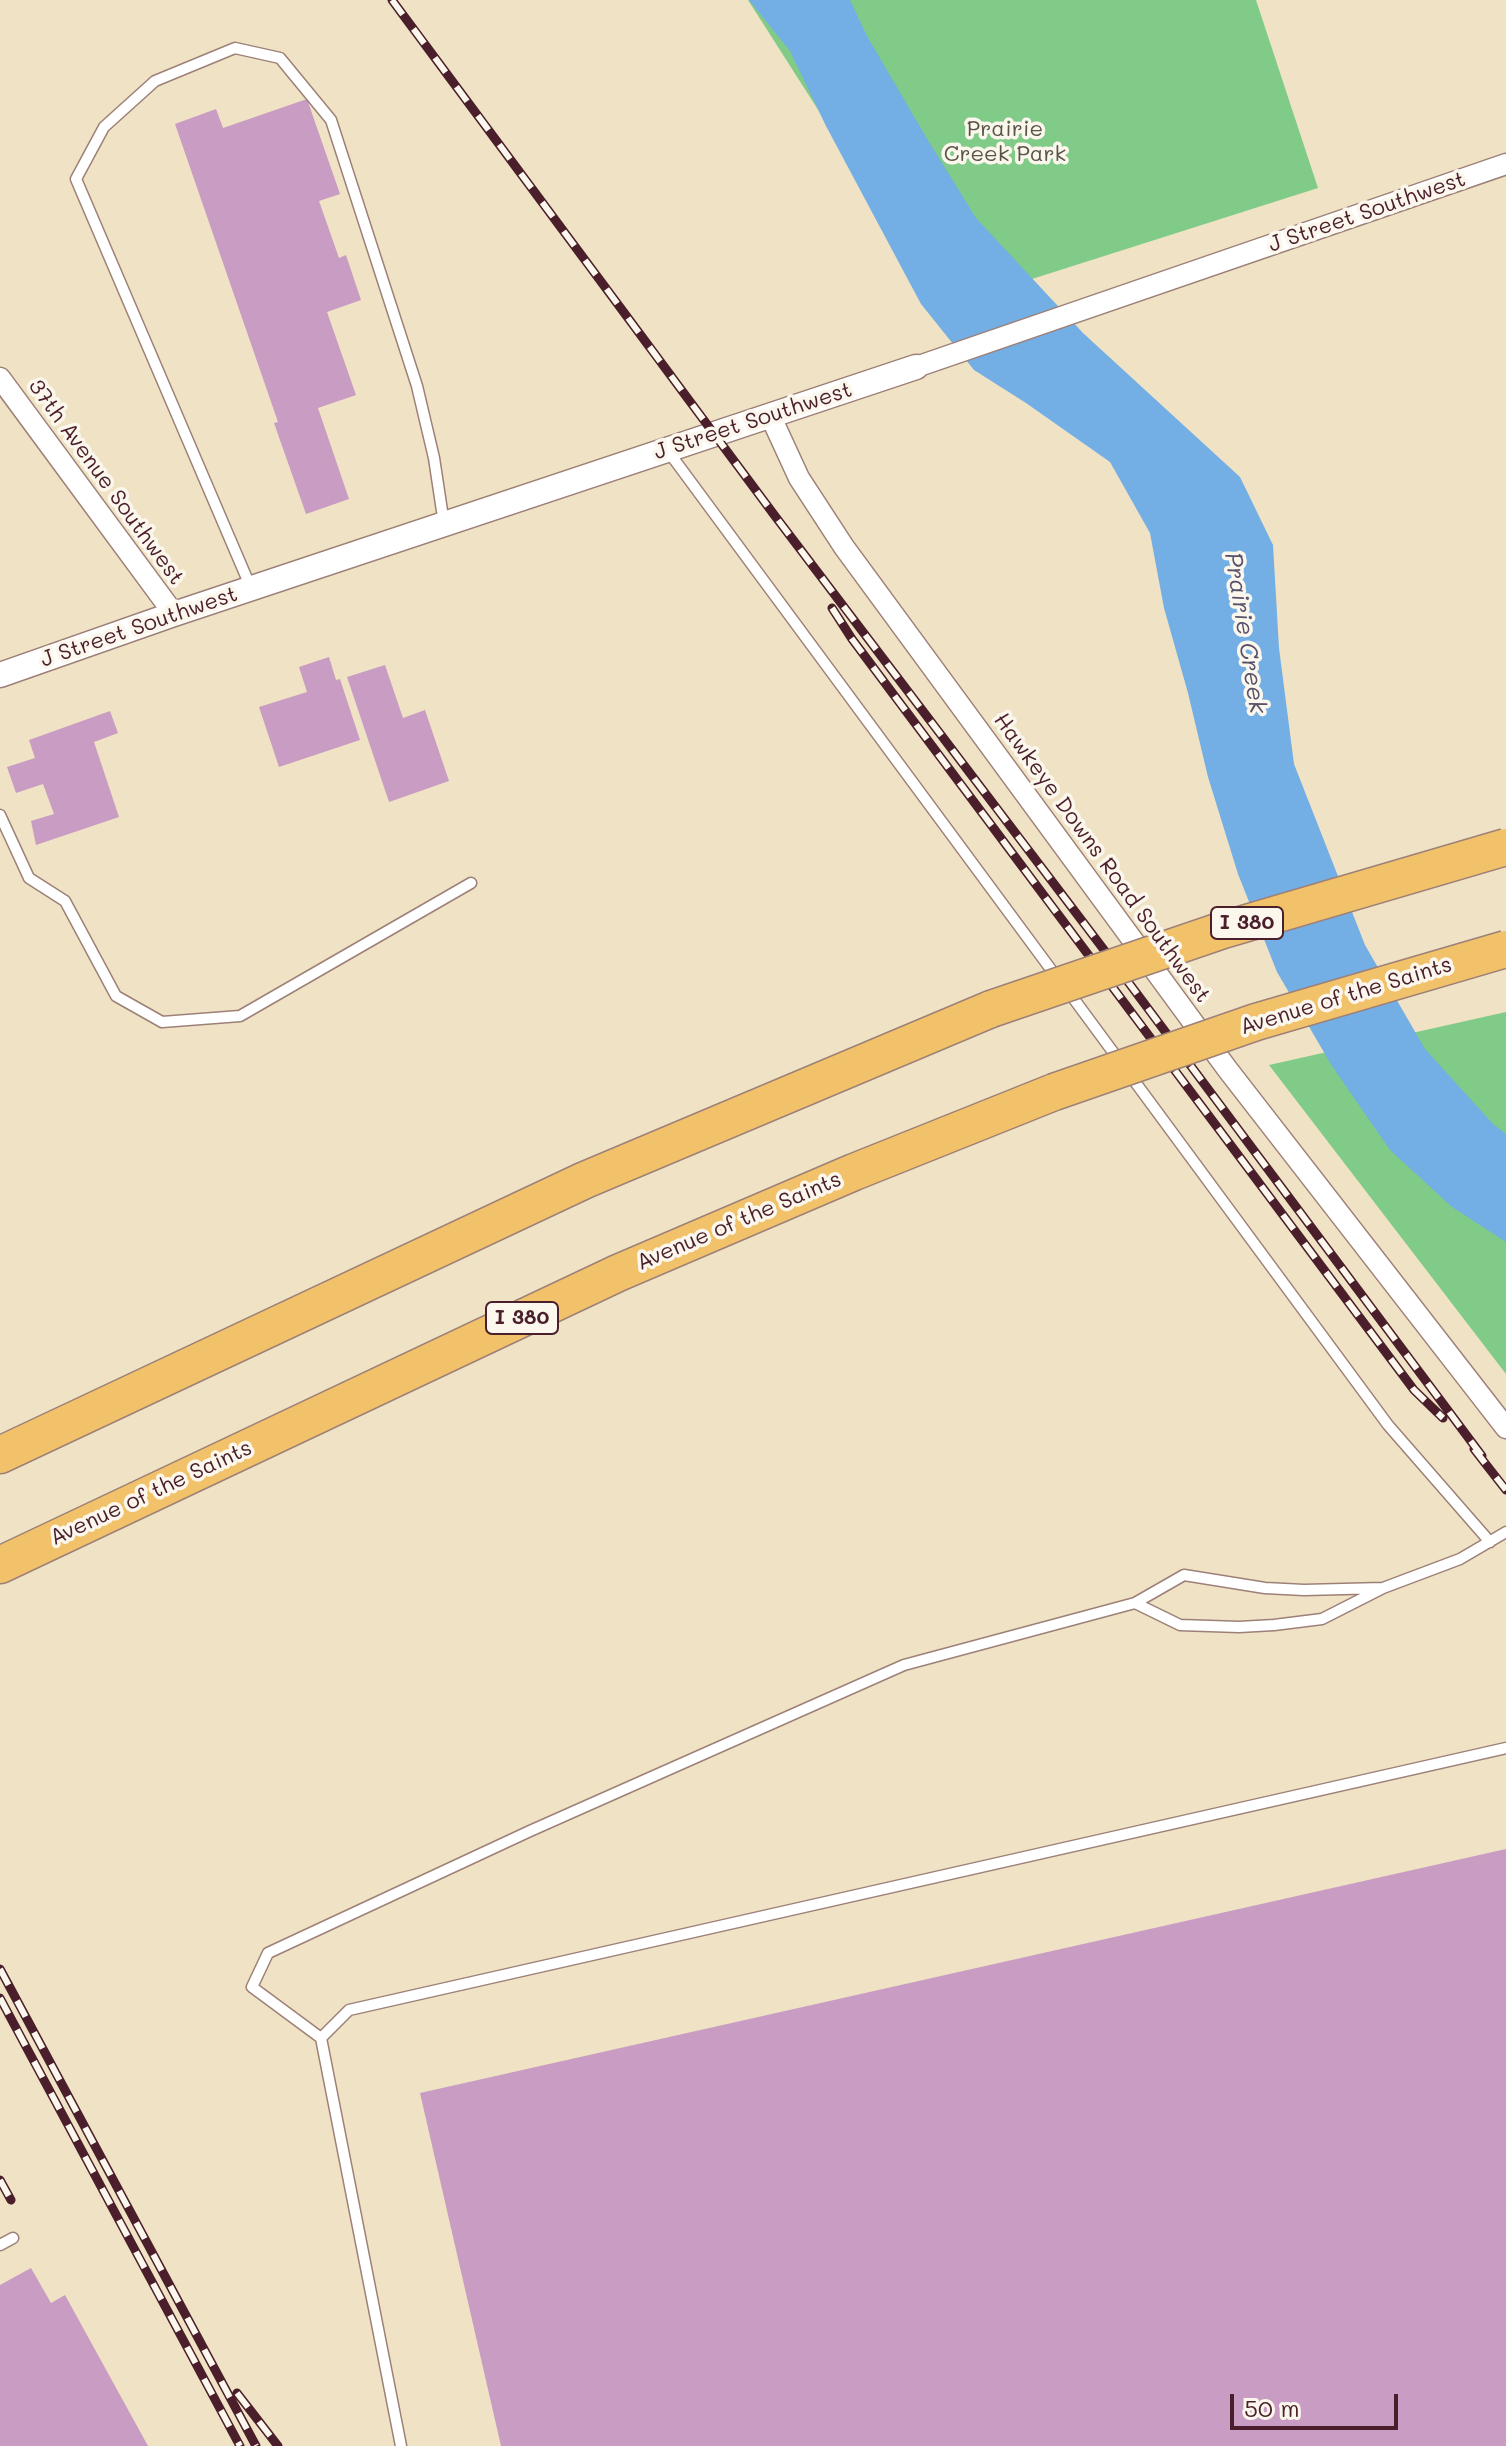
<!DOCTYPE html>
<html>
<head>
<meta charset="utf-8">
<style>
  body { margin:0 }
  #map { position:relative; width:1506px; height:2446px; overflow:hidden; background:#f0e2c4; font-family:Mali,sans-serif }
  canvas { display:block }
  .scale { position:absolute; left:1230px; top:2394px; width:168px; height:36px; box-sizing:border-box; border:4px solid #4a1f2b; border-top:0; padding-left:10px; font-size:24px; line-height:28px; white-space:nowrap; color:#4a1f2b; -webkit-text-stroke:6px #fbf7ec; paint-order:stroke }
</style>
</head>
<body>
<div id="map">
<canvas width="1506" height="2446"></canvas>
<div class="scale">50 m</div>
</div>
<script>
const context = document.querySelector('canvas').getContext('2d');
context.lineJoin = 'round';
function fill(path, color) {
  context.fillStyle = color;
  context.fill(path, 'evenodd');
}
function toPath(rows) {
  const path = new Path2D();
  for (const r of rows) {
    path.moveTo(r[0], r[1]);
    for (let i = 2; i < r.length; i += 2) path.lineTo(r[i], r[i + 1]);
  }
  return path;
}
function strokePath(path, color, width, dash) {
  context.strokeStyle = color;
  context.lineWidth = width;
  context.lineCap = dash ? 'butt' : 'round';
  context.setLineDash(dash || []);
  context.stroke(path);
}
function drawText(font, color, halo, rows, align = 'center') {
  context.font = font + ' Mali,sans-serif';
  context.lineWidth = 7;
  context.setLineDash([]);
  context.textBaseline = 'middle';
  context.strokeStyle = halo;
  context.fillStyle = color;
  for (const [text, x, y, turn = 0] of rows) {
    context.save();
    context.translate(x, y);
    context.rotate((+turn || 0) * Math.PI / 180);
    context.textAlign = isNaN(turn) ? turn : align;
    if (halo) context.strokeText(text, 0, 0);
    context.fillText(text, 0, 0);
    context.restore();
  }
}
fill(toPath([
  [748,0,1256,0,1318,188,944,307],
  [1506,1012,1506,1374,1269,1065]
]), '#81cb88');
fill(toPath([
  [749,0,850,0,867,36,926,137,976,218,1083,333,1240,477,1273,545,1279,648,1294,764,1365,945,1425,1049,1493,1124,1506,1134,1506,1242,1452,1207,1390,1150,1332,1066,1277,972,1238,874,1208,777,1188,693,1164,608,1150,533,1110,462,1026,403,974,370,921,304,826,126,790,51]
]), '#73aee4');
fill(toPath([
  [307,99,340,194,319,201,339,258,346,255,361,300,327,312,356,395,318,408,349,499,306,514,274,423,278,422,175,124,216,109,223,128],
  [329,657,336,680,340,679,360,740,279,767,259,707,307,692,299,667],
  [385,665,403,718,425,710,449,781,389,802,347,677],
  [110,711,118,733,94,742,119,817,36,845,31,821,54,814,43,784,16,793,7,767,35,758,29,740],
  [1506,1849,1506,2446,501,2446,420,2093],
  [31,2268,51,2303,65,2295,148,2446,0,2446,0,2285]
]), '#c89cc3');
const service = toPath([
  [668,451,1058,979],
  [251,588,76,179,104,127,155,81,235,48,280,58,331,120,417,386,434,458,444,524],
  [0,815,29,878,65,901,116,996,162,1022,240,1016,471,883],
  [1068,991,1388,1425,1490,1542],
  [1383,1588,1460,1559,1506,1532],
  [321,2038,252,1987,268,1953,530,1831,904,1665,1135,1603,1184,1575,1265,1588,1304,1590,1383,1588,1322,1619,1274,1625,1239,1627,1180,1625,1135,1603],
  [0,2245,13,2238],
  [401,2446,321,2038,349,2010,1506,1748]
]);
const minor = toPath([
  [916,367,1506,164],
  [0,378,174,614],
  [770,415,799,478,844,547,1228,1070,1506,1428]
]);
const tertiary = toPath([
  [0,675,174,614,916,367]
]);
const motorway = toPath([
  [0,1455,585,1180,991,1009],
  [0,1565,618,1273,854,1172,1054,1092]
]);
strokePath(service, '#9d8078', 13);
strokePath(minor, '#9d8078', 23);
strokePath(tertiary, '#9d8078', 27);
strokePath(motorway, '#9d8078', 39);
strokePath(service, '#fff', 10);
strokePath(minor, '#fff', 20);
strokePath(tertiary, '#fff', 24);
strokePath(motorway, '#f2c26a', 36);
const rail = toPath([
  [392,0,775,516,1114,963,1482,1456],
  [832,608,852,639,1414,1390,1443,1418],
  [1474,1449,1506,1490],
  [0,1969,256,2446],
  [0,1998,240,2446],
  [0,2180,11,2200],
  [237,2393,278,2446]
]);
strokePath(rail, '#4a1f2b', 9);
strokePath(rail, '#fbf7ec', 6, [18]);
const motorwayBridge = toPath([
  [991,1009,1223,930,1506,847],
  [1054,1092,1256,1022,1506,949]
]);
strokePath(motorwayBridge, '#9d8078', 39, []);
strokePath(motorwayBridge, '#f2c26a', 36);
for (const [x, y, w] of [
  [1247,923,72],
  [522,1318,72]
]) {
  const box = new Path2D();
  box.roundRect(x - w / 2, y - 16, w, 32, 6);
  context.fillStyle = '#fbf7ec';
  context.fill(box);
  strokePath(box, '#4a1f2b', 2);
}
drawText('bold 20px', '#4a1f2b', null, [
  ["I 380",1247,923],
  ["I 380",522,1318]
]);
drawText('22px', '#5a5347', '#fbf7ec', [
  ["Prairie",1005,129],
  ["Creek Park",1005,154]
]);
drawText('22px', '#4a1f2b', '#fbf7ec', [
  ["J Street Southwest",1367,212,-19],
  ["J Street Southwest",753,421,-18],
  ["37th Avenue Southwest",106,482,54],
  ["J Street Southwest",139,627,-19],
  ["Hawkeye Downs Road Southwest",1102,858,54],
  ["Avenue of the Saints",1346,996,-17],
  ["Avenue of the Saints",739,1221,-23],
  ["Avenue of the Saints",151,1493,-25]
]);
drawText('italic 24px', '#58516c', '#fbf7ec', [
  ["Prairie Creek",1245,633,81]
]);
</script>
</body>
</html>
